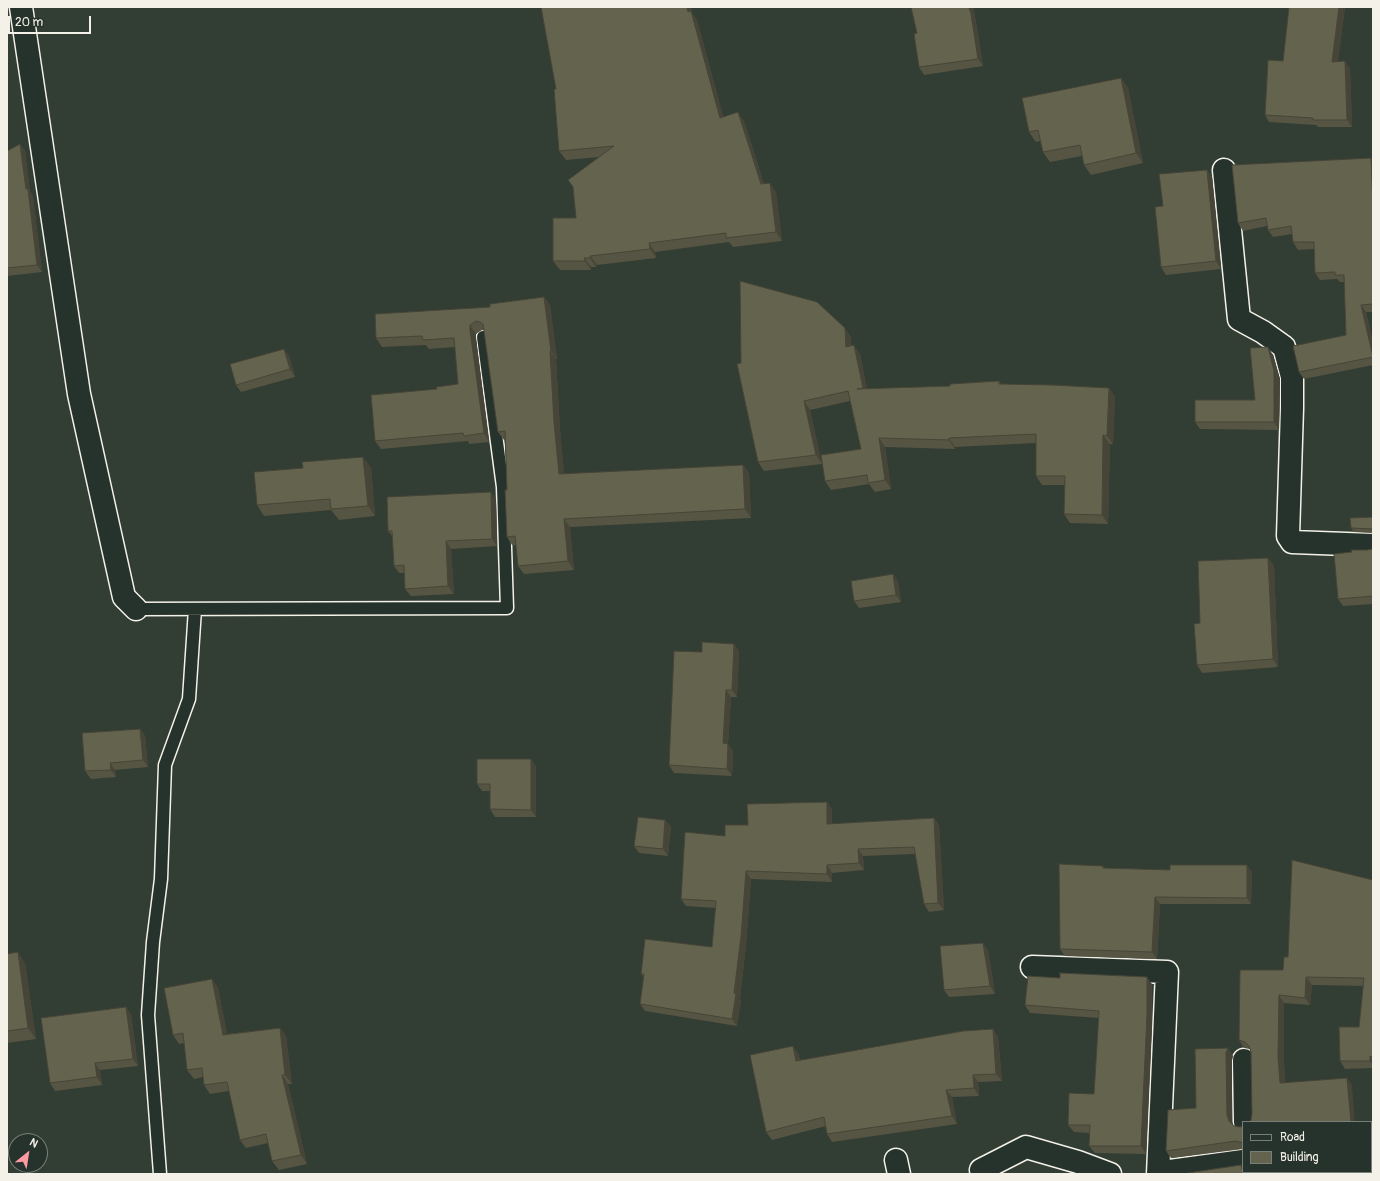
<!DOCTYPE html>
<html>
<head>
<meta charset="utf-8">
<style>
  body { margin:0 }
  #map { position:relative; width:1380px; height:1181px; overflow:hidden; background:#323d34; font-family:Pangolin,sans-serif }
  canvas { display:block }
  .frame { position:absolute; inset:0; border:8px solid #f4f1e8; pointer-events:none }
  .legend { position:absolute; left:1242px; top:1121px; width:130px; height:52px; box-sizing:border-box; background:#26332d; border:1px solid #787f78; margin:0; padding:5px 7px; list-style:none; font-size:12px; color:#f4f1e8 }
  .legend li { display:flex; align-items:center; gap:8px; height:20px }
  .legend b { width:20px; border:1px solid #787f78 }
  .north { position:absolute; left:8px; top:1133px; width:40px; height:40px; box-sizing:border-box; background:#26332d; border:1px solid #787f78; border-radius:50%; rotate:30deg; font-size:11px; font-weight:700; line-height:16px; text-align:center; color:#f4f1e8 }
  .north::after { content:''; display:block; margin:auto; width:14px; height:18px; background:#ff9aa2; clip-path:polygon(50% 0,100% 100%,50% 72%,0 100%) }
  .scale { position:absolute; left:8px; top:16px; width:83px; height:18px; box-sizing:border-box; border:2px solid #f4f1e8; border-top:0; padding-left:5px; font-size:12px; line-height:14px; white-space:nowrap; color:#f4f1e8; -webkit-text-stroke:3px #26332d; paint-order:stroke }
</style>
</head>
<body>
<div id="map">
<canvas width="1380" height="1181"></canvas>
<div class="frame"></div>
<ul class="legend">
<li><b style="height:5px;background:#26332d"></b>Road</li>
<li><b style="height:11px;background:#64634e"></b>Building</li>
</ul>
<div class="north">N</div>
<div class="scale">20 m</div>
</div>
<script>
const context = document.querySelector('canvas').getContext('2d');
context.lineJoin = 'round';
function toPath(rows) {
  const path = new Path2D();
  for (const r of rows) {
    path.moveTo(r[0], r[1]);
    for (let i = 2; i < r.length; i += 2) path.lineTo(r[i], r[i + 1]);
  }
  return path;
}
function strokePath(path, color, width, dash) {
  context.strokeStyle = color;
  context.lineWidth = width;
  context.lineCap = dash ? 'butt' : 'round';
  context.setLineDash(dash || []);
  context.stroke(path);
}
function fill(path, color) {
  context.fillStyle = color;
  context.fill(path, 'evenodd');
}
const service = toPath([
  [136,609,507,608,503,487,483,337],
  [160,1174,148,1015,153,942,161,879,165,765,189,699,195,609]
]);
const minor = toPath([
  [21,7,79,394,124,597,136,609],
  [1224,170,1239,319,1263,332,1284,347,1292,377,1292,408,1288,536,1292,542,1373,545],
  [1032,967,1167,972,1158,1174],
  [1244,1060,1245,1122],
  [896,1160,899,1174],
  [981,1170,1026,1147,1078,1162,1110,1174],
  [1259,1172,1259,1174],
  [1166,1174,1170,1171,1243,1161]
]);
strokePath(service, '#f4f1e8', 15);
strokePath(minor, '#f4f1e8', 25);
strokePath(service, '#26332d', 12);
strokePath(minor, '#26332d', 22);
fill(toPath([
  [541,7,691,7,692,13,697,20,723,116,744,121,764,184,776,192,782,241,733,247,729,242,655,252,656,258,597,265,596,267,591,267,591,270,560,270,553,261,576,218,599,157,566,160,559,151,556,89],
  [911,7,973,7,976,22,983,66,924,75,919,67,917,33],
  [1345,7,1338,61,1350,68,1352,127,1318,127,1316,125,1269,122,1265,115,1283,61],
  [1121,78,1128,88,1143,163,1091,175,1084,165,1082,156,1050,162,1043,152,1040,141,1036,142,1029,132],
  [20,144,25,151,30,192,33,196,42,272,7,276,7,151],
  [1373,160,1373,312,1366,312,1373,343,1373,365,1304,379,1299,372,1346,335,1344,282,1340,282,1337,279,1320,280,1315,273,1314,249,1298,250,1293,242,1292,234,1273,237,1268,230,1267,226,1243,231,1238,223],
  [1207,170,1212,177,1221,269,1166,275,1161,267,1163,206],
  [544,297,550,305,557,359,556,359,560,430,564,474,743,465,749,473,751,518,570,527,574,570,524,574,518,566,516,545,512,545,507,537,507,490,505,440,504,440,498,432,484,330,482,330,476,334,476,338,489,442,469,444,468,441,381,449,375,441,437,389,458,384,455,347,429,349,426,345,382,347,376,338,490,307],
  [851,337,851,346,860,354,867,389,950,386,999,381,1001,384,1109,388,1115,397,1113,444,1110,444,1108,524,1070,523,1064,514,1065,485,1042,485,1036,476,1036,443,955,447,955,449,885,447,891,489,875,492,869,484,831,490,825,481,822,464,764,471,758,462],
  [850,401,861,449,821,460,810,410],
  [284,349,289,356,295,377,241,392,236,385],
  [1273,355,1280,379,1279,430,1200,429,1195,422,1255,400],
  [371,467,375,516,339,520,331,510,264,516,257,505],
  [496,499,497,546,451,549,454,594,411,596,405,589,404,573,399,573,394,566,392,536,388,531],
  [1373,517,1373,533,1354,532,1351,528],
  [1373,549,1373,604,1343,606,1338,599,1352,552],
  [1268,558,1274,566,1278,667,1202,673,1197,665],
  [898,581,901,602,859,608,854,601],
  [734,644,739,651,737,697,731,697,728,744,733,751,732,776,674,773,669,765,702,652],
  [140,729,145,736,148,767,115,770,116,777,91,779,85,771],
  [531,759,536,767,536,817,495,817,490,809,490,791,482,791,477,784],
  [827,802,832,810,832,824,934,818,939,825,944,910,929,912,924,904,915,854,863,856,864,870,832,873,832,882,751,879,746,945,740,999,741,1001,737,1026,645,1011,640,1004,644,978,641,974,712,947,716,908,686,906,681,899,725,836,748,825],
  [665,820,671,827,668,856,639,853,634,846],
  [1103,866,1104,868,1252,872,1251,904,1160,904,1157,959,1065,956,1060,949],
  [1373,880,1373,1068,1345,1069,1340,1061,1359,1027,1364,986,1312,985,1310,1005,1284,1003,1284,1063,1285,1083,1352,1085,1251,1120,1252,1114,1251,1052,1250,1049,1244,1048,1239,1040,1283,970,1288,957],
  [988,950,995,994,949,997,944,990],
  [7,954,25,963,36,1039,7,1043],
  [212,979,218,988,227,1034,280,1028,286,1036,292,1084,288,1084,307,1164,279,1170,272,1161,268,1143,246,1148,240,1140,229,1091,210,1094,204,1085,203,1077,194,1079,187,1070,184,1043,179,1044,173,1035],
  [1152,984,1152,1022,1146,1154,1095,1153,1089,1146,1090,1133,1074,1132,1068,1125,1094,1094,1099,1018,1030,1013,1025,1005],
  [131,1014,138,1066,100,1070,102,1085,55,1091,50,1083],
  [993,1029,998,1037,1002,1081,978,1082,979,1096,952,1097,957,1124,832,1142,827,1134,826,1126,772,1140,766,1132,798,1053,800,1060],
  [1233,1056,1232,1060,1232,1122,1234,1126,1240,1127,1243,1126,1243,1149,1171,1158,1166,1151],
  [1265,1172,1359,1172,1360,1174,1263,1174]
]), '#565543');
fill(toPath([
  [687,7,691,7,692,13,697,20,726,127,720,118],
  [969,7,973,7,976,22,983,66,978,59],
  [1339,7,1345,7,1337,69,1332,62],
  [1345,61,1350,68,1352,127,1347,120],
  [1121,78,1128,88,1143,163,1136,153],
  [738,112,744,121,767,194,761,184],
  [20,144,25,151,30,192,33,196,42,272,37,265],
  [1371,158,1373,160,1373,206],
  [1207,170,1212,177,1221,269,1216,261],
  [770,183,776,192,782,241,776,232],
  [649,243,655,252,656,258,650,249],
  [590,256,597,265,596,267,590,258],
  [584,258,591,267,591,270,585,261],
  [544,297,550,305,557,359,551,351],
  [1361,305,1366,312,1373,343,1373,358],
  [470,325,476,334,476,338,489,442,484,433,470,330],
  [845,328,851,337,852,356,846,347],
  [854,345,860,354,869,397,863,388],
  [1268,347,1273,355,1280,379,1279,430,1274,422],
  [284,349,289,356,295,377,290,369],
  [550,351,556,359,560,430,565,482,559,474,554,422],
  [1109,388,1115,397,1113,444,1107,436],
  [804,401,810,410,822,464,816,455],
  [1103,435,1110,444,1108,524,1102,515],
  [879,438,885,447,891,489,885,480],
  [949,438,955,447,955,449,949,440],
  [363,457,371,467,375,516,368,506],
  [743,465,749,473,751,518,745,509],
  [491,492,496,499,497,546,492,539],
  [564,519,570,527,574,570,568,561],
  [446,541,451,549,454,594,448,586],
  [1268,558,1274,566,1278,667,1273,659],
  [893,574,898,581,901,602,896,595],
  [734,644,739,651,737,697,732,690],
  [726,690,731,697,728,744,733,751,732,776,727,769,723,743],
  [140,729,145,736,148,767,143,760],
  [531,759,536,767,536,817,531,810],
  [110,763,115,770,116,777,111,770],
  [827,802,832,810,832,832,827,824],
  [934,818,939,825,944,910,938,903],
  [665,820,671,827,668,856,663,849],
  [858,849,863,856,864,870,859,863],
  [827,865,832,873,832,882,827,874],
  [1247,865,1252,872,1251,904,1247,898],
  [746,871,751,879,746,945,740,999,741,1001,737,1026,732,1019],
  [1155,897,1160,904,1157,959,1152,952],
  [983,943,988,950,995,994,990,986],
  [18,952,25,963,36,1039,28,1028],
  [1147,977,1152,984,1152,1022,1146,1154,1141,1146],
  [1306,977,1312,985,1310,1005,1305,998],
  [212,979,218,988,229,1043,223,1035],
  [1279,995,1284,1003,1284,1063,1285,1090,1280,1083,1278,1056],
  [126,1007,131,1014,138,1066,133,1059],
  [280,1028,286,1036,292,1084,285,1075],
  [993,1029,998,1037,1002,1081,996,1074],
  [793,1046,798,1053,801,1068,796,1061],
  [1228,1048,1233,1056,1232,1060,1232,1122,1234,1128,1229,1121,1227,1115,1226,1053],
  [1370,1056,1373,1061,1373,1066,1370,1061],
  [95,1063,100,1070,102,1085,97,1077],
  [282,1075,288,1084,307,1164,301,1155],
  [973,1075,978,1082,979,1096,974,1088],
  [1347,1078,1352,1085,1355,1122,1351,1122],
  [946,1090,952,1097,957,1124,952,1116],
  [1241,1165,1243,1168,1243,1172,1246,1172,1247,1174,1244,1174,1243,1173]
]), '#464537');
const building = toPath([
  [541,7,687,7,688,12,691,11,720,118,738,112,761,184,770,183,776,232,726,238,726,233,649,243,650,249,590,256,590,258,584,258,585,261,553,261,553,218,576,218,573,187,568,180,614,146,559,151,554,89,556,89,541,7],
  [911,7,969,7,971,14,978,59,919,67,914,34,917,33,911,7],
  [1289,7,1339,7,1332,62,1345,61,1347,120,1313,120,1313,118,1265,115,1268,60,1283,61,1289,7],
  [1121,78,1136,153,1084,165,1080,145,1043,152,1038,130,1029,132,1022,98,1121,78],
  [20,144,26,189,28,189,37,265,7,268,7,151,20,144],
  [1371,158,1373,206,1373,304,1361,305,1373,357,1299,372,1293,346,1346,335,1344,275,1335,275,1335,272,1315,273,1314,242,1293,242,1291,226,1268,230,1266,218,1238,223,1232,165,1371,158],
  [1207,170,1216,261,1161,267,1155,207,1163,206,1159,174,1207,170],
  [740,281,817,302,845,328,846,347,854,345,863,388,857,389,950,386,950,384,999,381,999,384,1053,385,1109,388,1107,436,1103,435,1102,515,1064,514,1065,476,1036,476,1036,434,949,438,949,440,879,438,885,480,868,483,867,475,825,481,821,455,861,449,848,391,804,401,816,455,758,462,737,364,741,363,740,281],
  [544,297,551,351,550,351,554,422,559,474,743,465,745,509,564,519,568,561,518,566,515,536,507,537,505,490,507,490,505,431,498,432,483,324,480,322,476,321,470,325,470,330,484,433,464,436,463,433,375,441,371,395,437,389,436,387,458,384,454,338,423,340,422,336,376,338,375,314,490,307,490,304,544,297],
  [1268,347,1274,371,1274,422,1195,422,1195,400,1255,400,1250,348,1268,347],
  [284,349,290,369,236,385,230,364,284,349],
  [363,457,368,506,331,509,330,499,257,505,254,472,303,468,302,462,363,457],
  [491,492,492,539,446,541,448,586,405,589,404,565,394,566,392,531,388,531,387,497,491,492],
  [1373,517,1373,529,1351,528,1350,518,1373,517],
  [1373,549,1373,596,1338,599,1334,554,1352,552,1351,550,1367,550,1373,549],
  [1268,558,1273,659,1197,665,1194,624,1200,623,1198,561,1268,558],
  [893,574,896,595,854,601,851,581,893,574],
  [702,642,734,644,732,690,726,690,723,743,728,744,727,769,669,765,674,651,702,652,702,642],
  [140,729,143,760,110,763,111,770,85,771,82,733,140,729],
  [477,759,531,759,531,810,490,809,490,784,477,784,477,759],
  [827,802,827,824,934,818,938,903,924,904,914,847,858,849,859,863,827,865,827,874,746,871,741,937,734,993,736,994,732,1019,640,1004,644,974,641,974,645,939,712,947,716,901,681,899,685,832,725,836,725,825,748,825,747,804,827,802],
  [638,817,665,820,663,849,634,846,638,817],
  [1292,860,1373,880,1373,1057,1370,1056,1370,1061,1340,1061,1339,1027,1359,1027,1364,978,1306,977,1305,998,1279,995,1278,1056,1280,1083,1347,1078,1351,1122,1250,1122,1251,1120,1252,1114,1251,1052,1249,1046,1245,1042,1239,1040,1240,970,1283,970,1284,957,1288,957,1292,860],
  [1059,864,1103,866,1103,868,1170,870,1170,865,1247,865,1247,898,1155,897,1152,952,1060,949,1059,864],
  [983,943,990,986,944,990,940,946,983,943],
  [18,952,28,1028,7,1031,7,954,18,952],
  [1060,973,1147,977,1147,1015,1141,1146,1089,1146,1090,1125,1068,1125,1069,1093,1094,1094,1099,1011,1025,1005,1028,976,1060,978,1060,973],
  [212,979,223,1035,280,1028,285,1075,282,1075,301,1155,272,1161,266,1134,240,1140,227,1082,204,1085,202,1068,187,1070,183,1033,173,1035,164,988,212,979],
  [126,1007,133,1059,95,1063,97,1077,50,1083,41,1018,126,1007],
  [993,1029,996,1074,973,1075,974,1088,946,1090,952,1116,827,1134,824,1117,766,1132,750,1055,793,1046,796,1061,963,1031,993,1029],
  [1228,1048,1226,1053,1227,1115,1229,1121,1234,1126,1240,1127,1243,1126,1243,1143,1236,1141,1166,1151,1168,1110,1196,1108,1195,1049,1228,1048],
  [1241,1165,1243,1173,1244,1174,1181,1174,1241,1165],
  [1265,1172,1335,1172,1323,1174,1263,1174,1265,1172]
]);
fill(building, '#64634e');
strokePath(building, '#464537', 1);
</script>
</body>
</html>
